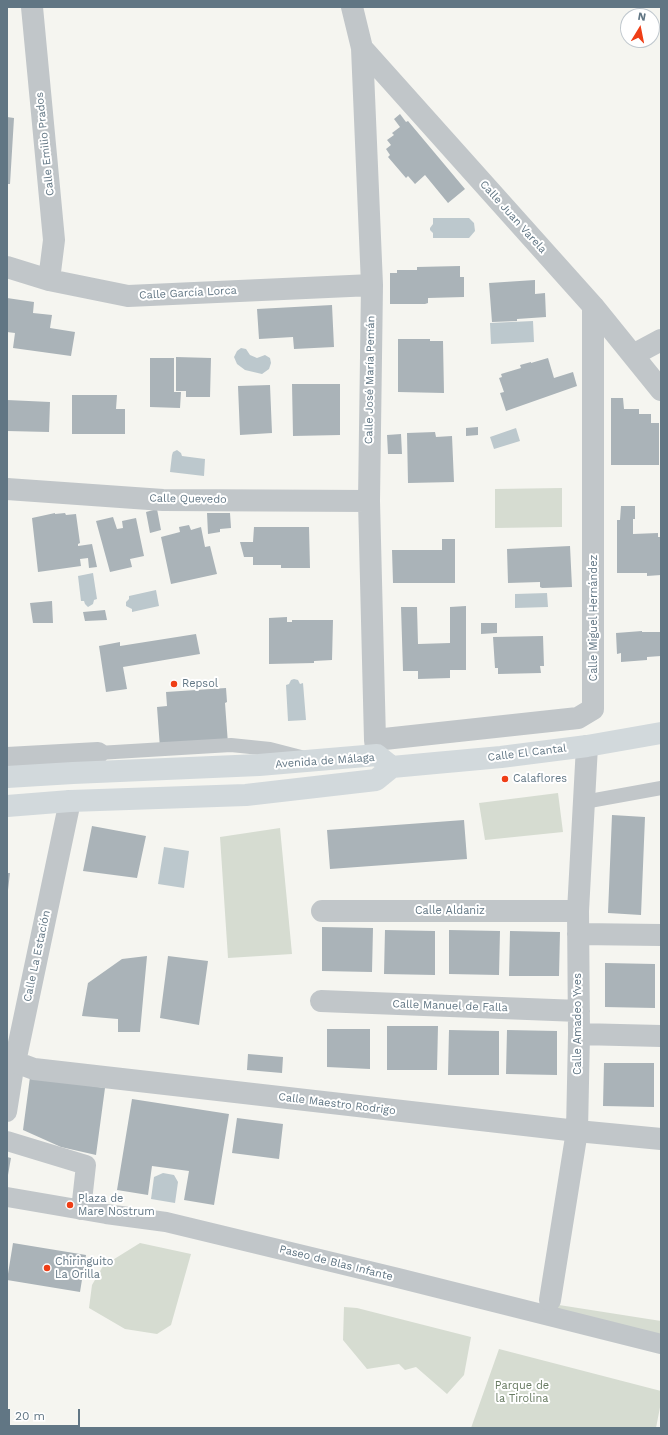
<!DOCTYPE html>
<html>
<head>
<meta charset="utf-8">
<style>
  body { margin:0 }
  #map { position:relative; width:668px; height:1435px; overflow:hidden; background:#f5f5f0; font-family:"Work Sans",sans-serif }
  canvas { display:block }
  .frame { position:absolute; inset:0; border:8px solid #617684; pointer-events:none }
  .north { position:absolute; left:620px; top:8px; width:40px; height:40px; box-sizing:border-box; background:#fff; border:1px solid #c0c8ce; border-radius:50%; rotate:10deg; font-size:11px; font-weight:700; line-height:16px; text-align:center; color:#617684 }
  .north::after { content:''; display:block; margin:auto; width:14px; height:18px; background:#ef3e16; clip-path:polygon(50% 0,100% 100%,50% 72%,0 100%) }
  .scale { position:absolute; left:8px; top:1409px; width:72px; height:18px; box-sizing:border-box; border:2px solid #617684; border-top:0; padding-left:5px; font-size:12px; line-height:14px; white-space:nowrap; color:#617684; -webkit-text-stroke:3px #fff; paint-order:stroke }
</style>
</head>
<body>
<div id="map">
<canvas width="668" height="1435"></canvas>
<div class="frame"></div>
<div class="north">N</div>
<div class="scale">20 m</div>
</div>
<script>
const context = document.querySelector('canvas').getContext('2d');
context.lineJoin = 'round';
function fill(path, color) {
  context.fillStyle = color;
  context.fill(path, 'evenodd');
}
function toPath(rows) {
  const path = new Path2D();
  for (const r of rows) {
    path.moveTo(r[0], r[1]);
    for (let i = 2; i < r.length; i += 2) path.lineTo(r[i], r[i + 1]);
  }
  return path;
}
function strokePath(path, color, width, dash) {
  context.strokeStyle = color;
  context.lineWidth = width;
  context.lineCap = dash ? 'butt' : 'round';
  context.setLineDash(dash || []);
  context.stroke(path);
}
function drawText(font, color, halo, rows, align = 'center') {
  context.font = font + ' "Work Sans",sans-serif';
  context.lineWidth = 4;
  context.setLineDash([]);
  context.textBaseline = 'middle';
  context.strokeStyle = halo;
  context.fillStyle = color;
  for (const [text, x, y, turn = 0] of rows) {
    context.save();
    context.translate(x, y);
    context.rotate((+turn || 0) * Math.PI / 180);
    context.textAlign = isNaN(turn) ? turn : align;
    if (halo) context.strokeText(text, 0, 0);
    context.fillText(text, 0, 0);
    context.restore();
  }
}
fill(toPath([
  [562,488,562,527,495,528,495,489],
  [558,793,563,832,485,840,479,803],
  [280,828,292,954,228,958,220,837],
  [140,1243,191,1254,171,1325,157,1334,125,1329,89,1308,92,1285,103,1266],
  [559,1305,661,1321,661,1336,547,1309],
  [344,1307,357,1308,471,1337,464,1375,447,1394,416,1367,405,1370,399,1364,367,1369,343,1340],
  [499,1349,661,1391,661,1402,656,1428,471,1428]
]), '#d6dcd1');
fill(toPath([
  [433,218,469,218,474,223,475,231,469,238,433,238,433,233,430,230,430,228,433,224],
  [533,321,534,342,491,344,490,323],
  [241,348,246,349,250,355,257,358,265,355,270,358,271,363,269,369,262,374,245,370,237,364,234,357,237,351],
  [516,428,520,441,494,449,490,437],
  [177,450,181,453,182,456,205,459,204,476,170,472,172,455,173,452],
  [93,573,97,599,94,600,93,604,88,607,85,604,84,601,81,601,78,576],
  [156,590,159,606,132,612,132,609,126,606,126,602,129,599,129,596],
  [547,593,548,607,515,608,515,594],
  [294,679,298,680,300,684,303,683,306,720,288,721,286,685,289,684,291,680],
  [164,847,189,851,184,888,158,884],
  [163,1173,174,1175,178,1182,175,1203,151,1199,154,1177]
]), '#bcc8cd');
fill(toPath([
  [400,114,406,122,408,121,465,189,448,203,425,175,415,184,408,176,406,178,388,157,390,155,386,149,391,145,387,140,394,135,392,133,400,127,394,119],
  [7,117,14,118,10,184,7,184],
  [460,266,460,277,464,277,464,297,428,298,428,303,425,304,390,304,390,273,397,273,397,270,417,270,417,267],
  [535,280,535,294,545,293,546,317,517,319,517,321,492,322,489,283],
  [7,298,34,302,33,313,52,315,50,328,75,332,71,356,13,348,15,333,7,332],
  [332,305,334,347,294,349,293,337,259,339,257,309],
  [398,339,430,339,430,341,443,341,444,393,398,392],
  [176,357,211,358,210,397,186,397,186,391,176,391],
  [150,358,174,358,174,392,181,392,180,408,150,407],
  [548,358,554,378,573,372,577,386,506,411,500,393,504,392,499,378,502,377,501,374,521,368,520,365,531,362,531,363],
  [292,384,340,384,340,435,293,436],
  [270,385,272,433,240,435,238,386],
  [72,395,117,395,116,409,125,409,125,434,72,434],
  [611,398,623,398,624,409,639,409,639,414,651,414,651,423,659,423,659,465,611,465],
  [7,400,50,402,49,432,7,431],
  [478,427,478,435,466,436,466,428],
  [435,432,436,437,452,436,454,482,408,483,407,433],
  [401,434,402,454,388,454,387,435],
  [621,506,635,506,635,519,633,519,633,534,658,533,658,537,661,537,661,575,647,576,647,573,617,573,617,520,620,520],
  [157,509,161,530,150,533,146,512],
  [55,513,55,514,65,513,66,515,76,514,80,543,78,544,78,546,92,544,97,567,89,568,88,558,80,559,81,566,38,572,32,518],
  [207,513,230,513,231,528,220,529,220,532,208,534],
  [113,517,117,529,123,528,122,521,136,518,144,556,130,559,132,567,110,572,96,521],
  [189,525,191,530,201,527,205,547,210,546,217,574,171,584,161,537,180,532,179,527],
  [254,527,309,527,310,568,281,568,281,565,253,565,253,557,244,557,240,542,253,542],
  [442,539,455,539,455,583,393,583,392,550,442,550],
  [570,546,572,587,542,588,540,587,540,582,508,583,507,549],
  [52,601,53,623,33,623,30,603],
  [466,606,466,670,450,670,450,678,418,679,418,671,403,671,401,607,417,607,418,644,450,643,450,607],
  [105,610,107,620,85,621,83,612],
  [287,617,287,622,292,622,292,620,333,620,332,660,314,661,314,663,269,664,269,618],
  [481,623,497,623,497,633,481,634],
  [642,631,642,632,661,632,661,656,647,657,647,660,621,662,621,653,617,654,616,633],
  [196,634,200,654,123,667,127,689,106,692,99,646,120,642,120,646],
  [543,636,544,666,540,666,541,673,498,674,498,668,495,668,493,637],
  [226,688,227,702,225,703,228,744,160,748,157,707,167,706,166,692],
  [612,815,645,817,641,915,608,913],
  [464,820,467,859,330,869,327,830],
  [92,826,146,836,137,878,83,871],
  [7,873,10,873,8,890,7,890],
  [322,927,373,928,372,972,322,971],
  [385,930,435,931,435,975,384,974],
  [449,930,500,931,499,975,449,974],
  [510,931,560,932,559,976,509,976],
  [147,956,140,1032,118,1032,118,1019,82,1016,88,983,122,959],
  [168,956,208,961,199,1025,160,1018],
  [605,963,655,964,655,1008,605,1007],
  [387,1026,438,1026,437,1070,387,1070],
  [327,1029,370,1029,370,1069,327,1067],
  [449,1030,499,1031,499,1075,448,1075],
  [507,1030,557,1031,557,1075,506,1074],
  [248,1054,283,1057,282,1073,247,1070],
  [604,1063,654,1063,654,1107,603,1106],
  [30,1077,105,1088,96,1155,61,1147,23,1130],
  [132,1099,229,1114,214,1205,184,1200,189,1171,152,1166,148,1195,117,1190],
  [237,1118,283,1124,279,1159,232,1153],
  [7,1157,11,1158,8,1175,7,1175],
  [13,1243,86,1255,80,1292,7,1280]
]), '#aab3b8');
strokePath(toPath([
  [98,753,231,745,270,749,301,757],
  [584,802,661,788]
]), '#c1c6c9', 14);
strokePath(toPath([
  [7,1112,15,1062],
  [7,1141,86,1165,81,1210],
  [7,1197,106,1214,166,1222,398,1278,661,1344]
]), '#c1c6c9', 20);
strokePath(toPath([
  [32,7,54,240,49,280],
  [352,7,362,48,372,285,369,501,375,740,377,755],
  [362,48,593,306,661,390],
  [7,267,49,280,128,296,372,285],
  [633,355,661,340],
  [7,489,163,500,369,501],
  [375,740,578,718,593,709,593,306],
  [7,758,98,753],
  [322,911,578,911],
  [578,934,661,935],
  [321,1001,579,1011],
  [579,1034,661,1036],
  [7,1059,34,1069,577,1131,661,1139],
  [15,1062,70,801],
  [550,1300,577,1131,579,1034,578,911,587,746]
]), '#c1c6c9', 22);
strokePath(toPath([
  [392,767,501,757,587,746,661,733],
  [7,777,73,773,259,765,377,755,392,767],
  [7,806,70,801,246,795,376,780,392,767]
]), '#d2d9dc', 22);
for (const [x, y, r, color] of [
  [174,684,4,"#ef3e16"],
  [505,779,4,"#ef3e16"],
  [70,1205,4,"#ef3e16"],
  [47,1268,4,"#ef3e16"]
]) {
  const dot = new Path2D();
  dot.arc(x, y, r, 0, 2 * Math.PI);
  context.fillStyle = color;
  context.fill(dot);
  strokePath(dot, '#fff', 1.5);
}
drawText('11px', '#617684', '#fff', [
  ["Calle Emilio Prados",45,144,-96],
  ["Calle Juan Varela",513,217,48],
  ["Calle García Lorca",188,293,-3],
  ["Calle José María Pemán",370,380,-89],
  ["Calle Quevedo",188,499,1],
  ["Calle Miguel Hernández",594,618,-90],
  ["Calle El Cantal",527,753,-7],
  ["Avenida de Málaga",325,761,-4],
  ["Calle Aldaniz",450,911],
  ["Calle La Estación",37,956,-78],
  ["Calle Manuel de Falla",450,1006,2],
  ["Calle Amadeo Yves",578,1024,-90],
  ["Calle Maestro Rodrigo",337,1104,7],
  ["Paseo de Blas Infante",336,1263,14]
]);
drawText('11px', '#617684', '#fff', [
  ["Repsol",182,684],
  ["Calaflores",513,779],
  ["Plaza de",78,1199],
  ["Mare Nostrum",78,1212],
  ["Chiringuito",55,1262],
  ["La Orilla",55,1275]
], 'left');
drawText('11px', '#677a61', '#fff', [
  ["Parque de",522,1386],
  ["la Tirolina",522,1399]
]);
</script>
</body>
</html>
